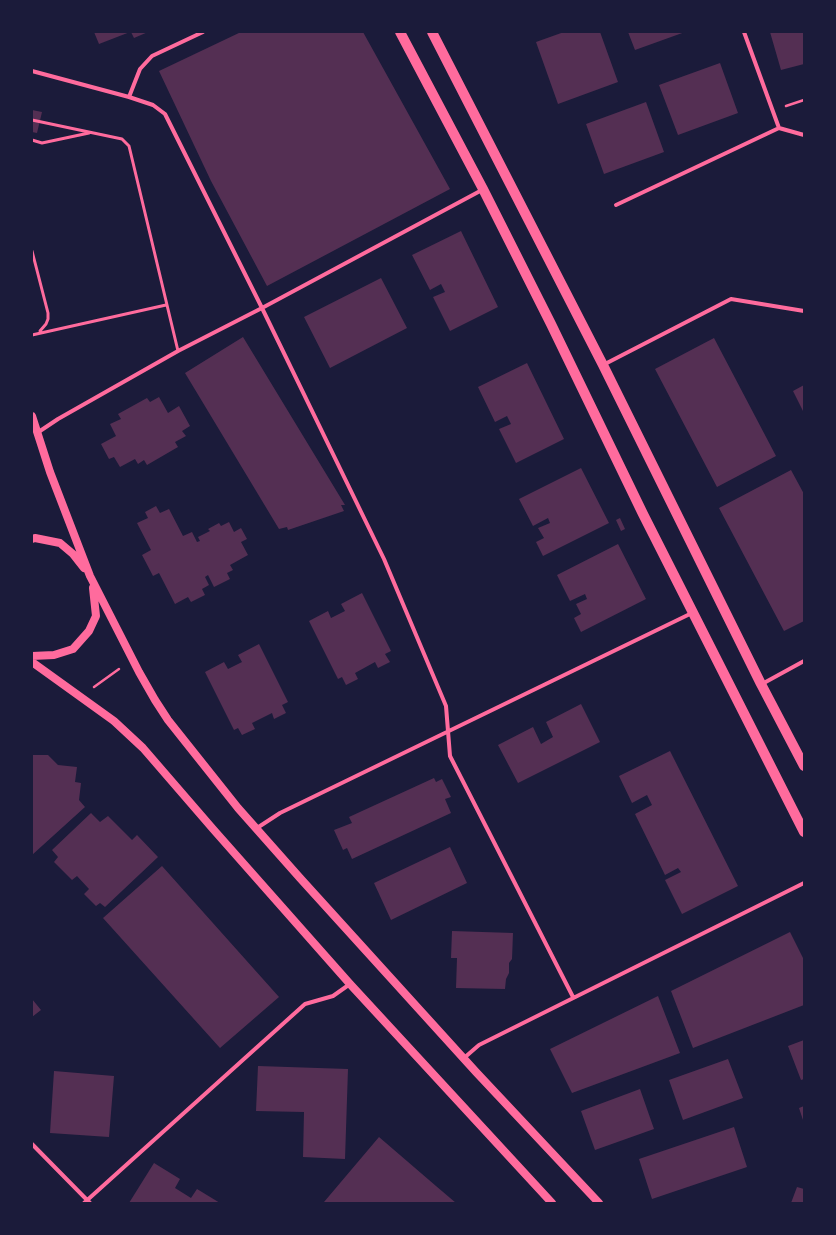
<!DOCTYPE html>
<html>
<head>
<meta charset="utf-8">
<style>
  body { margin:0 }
  #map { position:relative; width:836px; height:1235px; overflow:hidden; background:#1b1b3a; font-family:"PT Sans Narrow",sans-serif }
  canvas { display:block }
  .frame { position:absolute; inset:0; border:33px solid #1b1b3a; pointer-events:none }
</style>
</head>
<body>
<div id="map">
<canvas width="836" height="1235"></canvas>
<div class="frame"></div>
</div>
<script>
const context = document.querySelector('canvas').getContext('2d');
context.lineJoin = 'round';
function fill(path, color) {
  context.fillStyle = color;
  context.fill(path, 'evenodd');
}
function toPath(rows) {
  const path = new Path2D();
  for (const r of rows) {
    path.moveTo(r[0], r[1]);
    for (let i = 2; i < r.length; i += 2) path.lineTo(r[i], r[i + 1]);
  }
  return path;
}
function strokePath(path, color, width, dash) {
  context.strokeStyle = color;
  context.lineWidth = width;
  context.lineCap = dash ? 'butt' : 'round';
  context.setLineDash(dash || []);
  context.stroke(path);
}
fill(toPath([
  [94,32,130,32,99,44],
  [131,32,148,32,134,38],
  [241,32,363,32,450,189,267,286,211,181,159,71],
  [564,32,600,32,618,82,558,104,536,42],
  [628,32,685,32,635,50],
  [770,32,804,32,804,64,781,70],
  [720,63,738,113,678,135,659,85],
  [646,102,664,152,604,174,586,124],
  [32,110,42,112,37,133,32,132],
  [461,231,498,307,450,331,433,297,445,292,441,284,430,290,412,255],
  [381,278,407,328,330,368,304,317],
  [243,337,345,505,341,505,344,511,288,530,287,527,279,529,185,373],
  [714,338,776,456,717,487,655,369],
  [527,363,564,439,516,463,499,429,511,424,507,416,495,422,478,387],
  [804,385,804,413,793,391],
  [159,397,168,413,179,406,190,426,182,431,186,436,175,442,178,447,147,465,144,460,138,464,135,459,120,467,114,457,109,459,101,444,116,436,110,424,121,419,118,414,147,398,150,402],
  [581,468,609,523,543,556,536,542,544,538,538,528,550,523,548,518,533,526,519,499],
  [791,470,804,494,804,621,784,631,719,508],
  [156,506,160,513,169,509,183,536,192,532,197,542,200,541,198,537,210,531,208,529,219,523,221,526,229,522,234,532,241,528,247,539,241,542,248,555,230,565,233,570,227,573,230,579,214,587,208,575,205,577,209,585,202,589,205,595,191,602,188,597,175,604,159,573,153,576,142,555,151,550,137,523,148,518,145,512],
  [620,518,625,529,621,531,616,520],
  [618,544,646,599,581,632,574,618,581,614,576,604,587,599,585,594,570,601,557,575],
  [362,593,391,651,385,654,390,662,378,668,375,662,355,673,358,679,346,685,342,677,338,679,309,621,328,611,331,618,345,611,341,604],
  [259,644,288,702,282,705,286,713,274,719,272,713,252,723,255,729,242,735,238,728,234,730,205,672,224,662,228,669,242,662,238,655],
  [581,704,600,742,518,783,498,745,533,727,541,744,553,737,546,722],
  [670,751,738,886,682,914,665,880,681,872,678,868,665,875,635,814,652,805,647,795,632,803,619,776],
  [32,755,48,755,58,765,77,767,75,782,81,783,79,800,85,807,32,855],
  [434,778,436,782,442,779,451,797,445,799,451,813,352,859,347,848,343,850,334,830,352,823,349,817],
  [91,813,100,822,108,816,132,840,137,835,158,857,105,907,100,903,96,906,84,894,89,889,77,876,72,880,54,862,58,857,52,850],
  [450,847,467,883,391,920,374,883],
  [162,866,279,997,220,1048,103,918],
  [452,931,513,933,512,959,509,963,509,973,506,979,505,989,456,988,457,958,451,958],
  [790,932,804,960,804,1005,693,1048,671,991],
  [658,996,680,1053,572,1093,550,1049],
  [32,999,41,1010,32,1017],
  [804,1040,804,1079,801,1080,788,1046],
  [728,1059,743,1098,683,1120,669,1080],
  [258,1066,348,1069,345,1159,303,1157,304,1112,256,1111],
  [54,1071,114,1076,109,1137,50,1133],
  [640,1089,654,1129,595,1150,581,1111],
  [804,1106,804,1123,799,1108],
  [734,1127,747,1167,652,1199,639,1159],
  [379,1137,436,1186,456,1203,326,1203,324,1202],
  [154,1163,180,1179,175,1188,191,1198,197,1189,220,1203,129,1203],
  [797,1187,804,1189,804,1203,791,1203]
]), '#542f53');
strokePath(toPath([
  [786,106,804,100],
  [94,687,119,669]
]), '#ff6b9d', 2.5);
strokePath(toPath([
  [32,120,122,139,129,146,178,351],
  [32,140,42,143,89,133],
  [32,251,48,313,48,319,46,324,40,331],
  [32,335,166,305]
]), '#ff6b9d', 3);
strokePath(toPath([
  [744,32,779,128],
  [32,71,129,97,153,105,165,114,262,308,384,559,446,706,450,756,573,997],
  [129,97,140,69,152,56,203,32],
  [616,205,779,128,804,135],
  [603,365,731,299,804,311],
  [37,433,58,419,178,351,262,308,482,190],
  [762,684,804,661],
  [257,828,280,813,692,613],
  [464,1058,479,1045,804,883],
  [32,1144,90,1203],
  [84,1203,305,1004,333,996,350,984]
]), '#ff6b9d', 4);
strokePath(toPath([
  [32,416,50,472,90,576,139,672,155,700,168,720,238,808,300,878,476,1072,599,1203],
  [32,539,35,538,60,543,73,554,84,568],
  [32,656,54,655,73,649,89,631,96,616,93,588],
  [32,662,114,721,143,748,213,829,350,984,552,1203]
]), '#ff6b9d', 8);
strokePath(toPath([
  [400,32,483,189,551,324,643,514,804,832],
  [432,32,603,365,761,684,804,766]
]), '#ff6b9d', 10);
</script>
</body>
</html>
